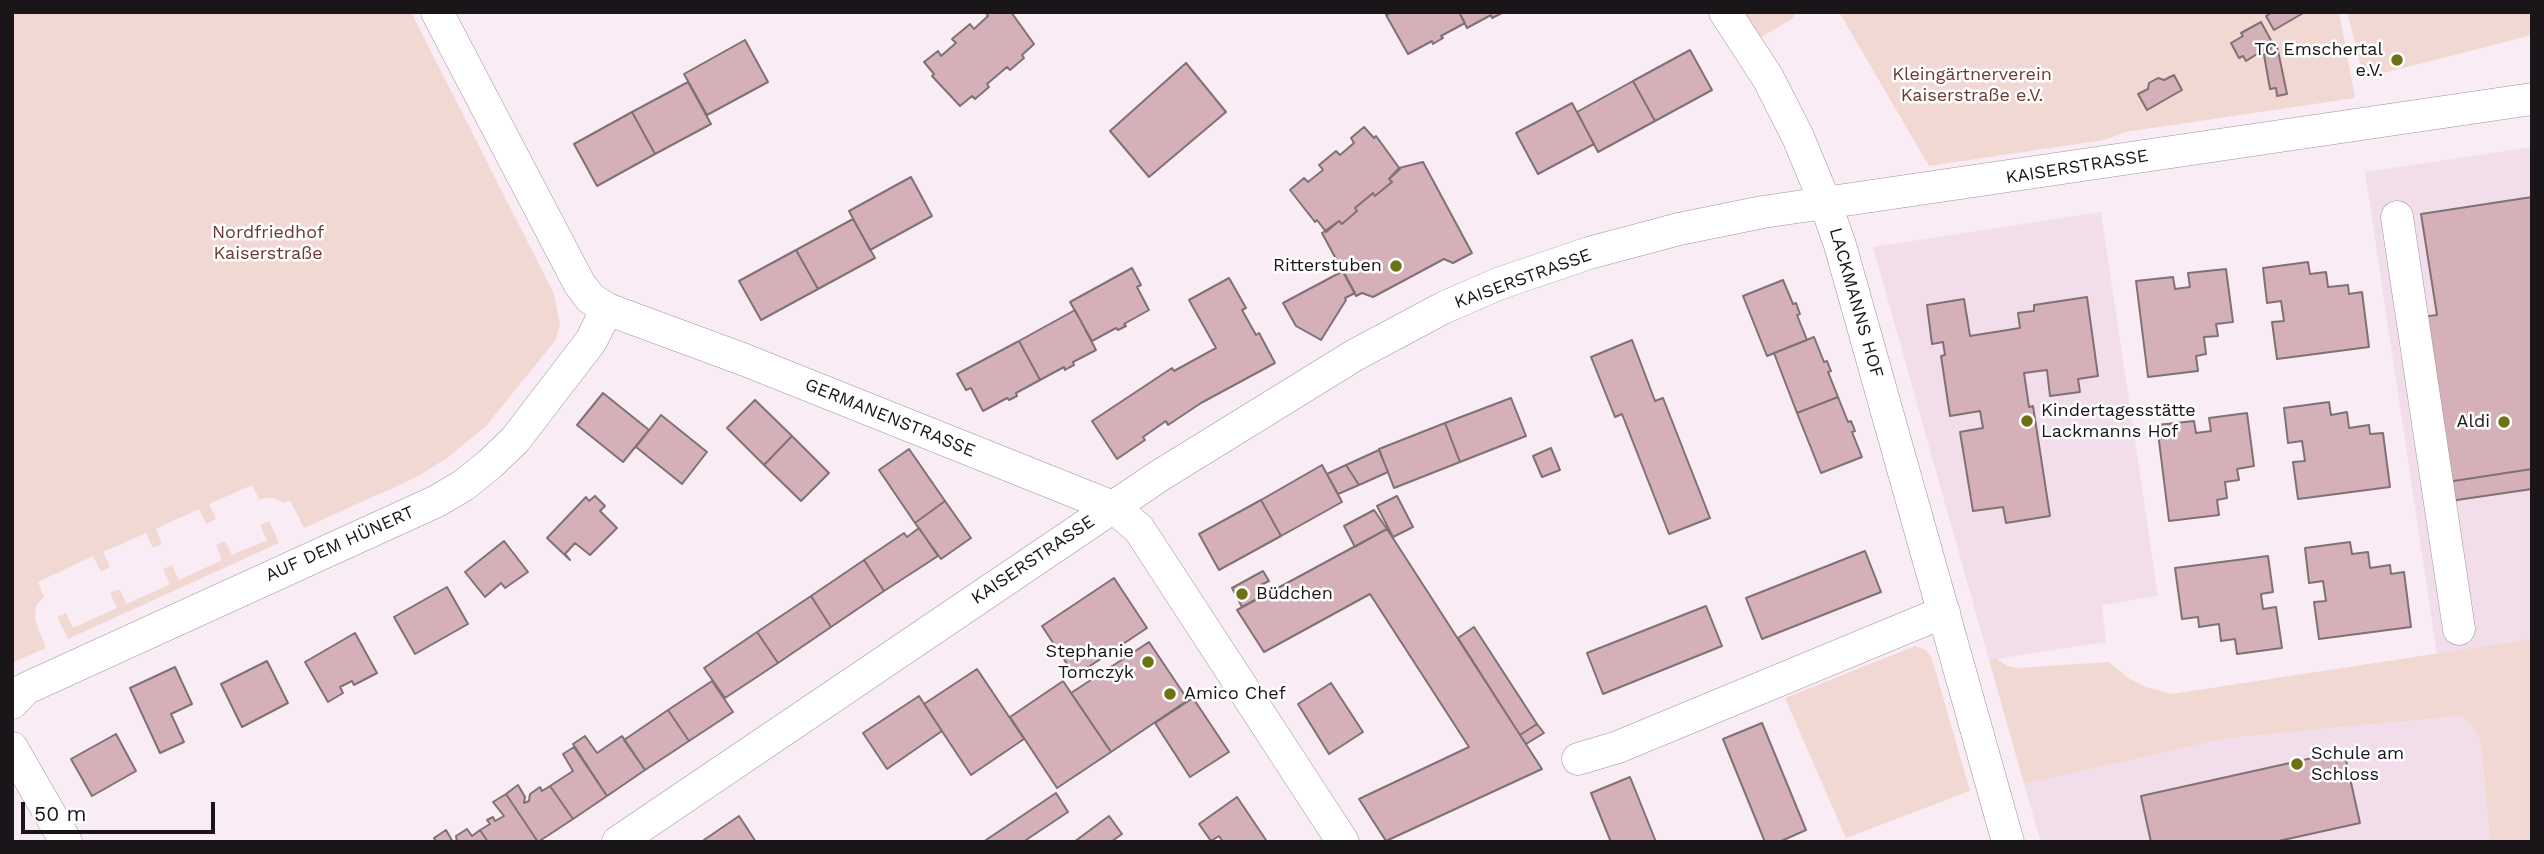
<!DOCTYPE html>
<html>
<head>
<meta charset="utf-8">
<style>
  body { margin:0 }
  #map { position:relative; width:2544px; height:854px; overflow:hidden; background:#f9ecf5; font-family:"Work Sans",sans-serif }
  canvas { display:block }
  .frame { position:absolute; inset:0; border:14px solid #1a1518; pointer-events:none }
  .scale { position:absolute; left:21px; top:802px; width:194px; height:32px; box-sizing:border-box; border:4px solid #1a1518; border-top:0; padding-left:9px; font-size:21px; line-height:24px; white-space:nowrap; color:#1a1518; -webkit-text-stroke:5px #fff; paint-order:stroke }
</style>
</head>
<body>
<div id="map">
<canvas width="2544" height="854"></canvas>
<div class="frame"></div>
<div class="scale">50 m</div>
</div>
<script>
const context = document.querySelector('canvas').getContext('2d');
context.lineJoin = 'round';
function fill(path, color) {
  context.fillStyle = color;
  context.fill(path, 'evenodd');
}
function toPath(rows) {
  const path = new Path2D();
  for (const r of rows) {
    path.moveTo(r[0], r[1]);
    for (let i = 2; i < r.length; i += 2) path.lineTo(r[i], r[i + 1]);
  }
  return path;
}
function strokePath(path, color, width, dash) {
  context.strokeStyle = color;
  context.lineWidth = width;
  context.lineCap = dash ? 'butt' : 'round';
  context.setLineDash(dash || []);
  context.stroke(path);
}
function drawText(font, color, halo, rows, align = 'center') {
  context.font = font + ' "Work Sans",sans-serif';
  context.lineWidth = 5;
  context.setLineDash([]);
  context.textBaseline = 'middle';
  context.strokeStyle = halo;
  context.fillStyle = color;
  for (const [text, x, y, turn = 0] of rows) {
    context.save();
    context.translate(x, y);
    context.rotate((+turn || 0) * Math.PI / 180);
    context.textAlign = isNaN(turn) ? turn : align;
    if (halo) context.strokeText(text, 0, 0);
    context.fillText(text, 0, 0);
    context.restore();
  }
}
fill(toPath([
  [2532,147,2532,640,2437,655,2365,172],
  [2101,212,2158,596,2102,605,2106,642,1989,660,1873,247],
  [2460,716,2474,727,2481,745,2490,842,2041,842,2024,784,2228,738]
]), '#f2deeb');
fill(toPath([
  [12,12,411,12,554,294,560,325,555,341,486,426,450,456,419,476,304,528,290,500,284,503,273,498,259,499,252,485,209,504,216,519,206,524,199,509,156,529,162,544,153,548,146,533,103,552,110,567,101,572,93,556,38,582,44,597,36,605,35,620,46,648,12,663],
  [1739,12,1796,12,1792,19,1758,39],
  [1839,12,2339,12,2355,98,2125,132,2104,140,1929,166],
  [2347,12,2532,12,2532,35,2364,78],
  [269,521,279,543,68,639,57,617,66,613,73,628,117,608,110,593,119,589,127,604,170,584,163,569,172,565,179,580,222,560,216,545,225,541,232,555,267,540,260,525],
  [2532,639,2532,842,2490,842,2481,744,2474,727,2460,716,2228,738,2024,784,1989,660,1996,658,2007,666,2017,668,2109,662,2128,678,2143,686,2172,694],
  [1915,646,1926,650,1932,659,1970,791,1846,838,1785,698]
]), '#f2d8d3');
const building = toPath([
  [985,12,1011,12,1034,44,1022,55,1024,58,1010,70,1007,67,987,84,989,87,975,99,972,96,960,106,932,76,934,74,924,62,938,51,941,56,956,43,952,39,970,24,974,29,988,16,985,12],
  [1392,12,1459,12,1465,23,1441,36,1443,38,1433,44,1432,41,1408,54,1386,15,1392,12],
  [1459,12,1502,12,1502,13,1492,18,1491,15,1467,28,1459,12],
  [2273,12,2305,12,2274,30,2266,16,2273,12],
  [2261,22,2273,44,2246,61,2243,56,2239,58,2231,43,2243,36,2241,33,2261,22],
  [745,40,768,82,707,115,684,74,745,40],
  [2273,46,2277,46,2287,94,2277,96,2276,88,2270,89,2264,55,2273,46],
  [1690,50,1712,90,1655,121,1633,81,1690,50],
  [1186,63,1226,112,1149,177,1110,131,1186,63],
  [2174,75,2182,90,2147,110,2138,94,2148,89,2149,83,2158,78,2164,80,2174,75],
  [1633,81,1655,121,1598,152,1577,112,1633,81],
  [688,82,711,124,655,154,632,112,688,82],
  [1572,103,1594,144,1538,174,1516,133,1572,103],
  [632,112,655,154,597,186,574,144,632,112],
  [1364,127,1374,138,1376,136,1400,169,1389,179,1392,182,1375,196,1373,193,1355,208,1357,211,1342,224,1339,221,1326,232,1317,220,1315,222,1290,190,1304,178,1308,182,1323,170,1319,165,1336,151,1340,155,1354,143,1351,138,1364,127],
  [1423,162,1472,253,1453,263,1444,259,1373,297,1362,293,1356,296,1322,233,1339,221,1342,224,1357,211,1355,208,1373,193,1375,196,1392,182,1389,179,1399,168,1423,162],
  [911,177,932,216,870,250,849,211,911,177],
  [2532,197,2532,469,2447,482,2421,317,2437,315,2421,214,2532,197],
  [853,219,875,258,818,289,796,250,853,219],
  [796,250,818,289,761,320,739,281,796,250],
  [2308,262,2310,274,2326,272,2328,287,2348,285,2349,294,2362,292,2369,347,2277,359,2272,322,2284,321,2281,301,2267,303,2263,268,2308,262],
  [1132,268,1141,285,1137,287,1149,310,1124,324,1126,326,1118,330,1116,328,1092,341,1070,302,1132,268],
  [2226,269,2233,322,2216,324,2218,336,2204,337,2206,354,2196,356,2198,371,2148,377,2136,281,2173,277,2175,289,2190,287,2188,273,2226,269],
  [1343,271,1355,293,1345,298,1346,300,1321,340,1296,326,1283,303,1343,271],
  [1229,278,1246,308,1242,310,1256,335,1259,333,1275,363,1201,403,1168,425,1166,421,1143,437,1145,440,1117,459,1092,421,1172,368,1174,371,1216,348,1189,300,1229,278],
  [1783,280,1793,304,1796,303,1800,314,1797,315,1807,340,1767,356,1743,296,1783,280],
  [2087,297,2098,376,2078,379,2080,392,2050,396,2047,370,2024,373,2029,407,2033,406,2050,516,2006,523,2003,507,1973,511,1960,432,1983,428,1980,411,1950,416,1941,356,1945,355,1943,342,1932,344,1927,305,1964,299,1970,336,2020,328,2018,313,2034,311,2034,305,2087,297],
  [1075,310,1096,350,1073,362,1074,365,1070,367,1065,370,1064,367,1040,380,1019,341,1075,310],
  [1814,337,1824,362,1827,361,1831,371,1828,372,1838,397,1797,413,1774,353,1814,337],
  [1632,340,1655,401,1663,398,1710,518,1669,534,1622,414,1615,417,1591,357,1632,340],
  [1019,341,1040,380,1016,393,1017,396,1009,400,1007,398,983,411,971,388,966,390,957,374,1019,341],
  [603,393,649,430,623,462,577,425,603,393],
  [1838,397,1848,422,1851,421,1855,431,1852,432,1862,457,1821,473,1797,413,1838,397],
  [1511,398,1526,436,1460,462,1445,423,1511,398],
  [755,400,792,436,764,465,727,428,755,400],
  [2329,402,2331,415,2347,412,2349,428,2369,425,2370,434,2383,433,2390,487,2298,499,2293,462,2305,461,2302,441,2288,443,2284,408,2329,402],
  [2247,413,2254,466,2237,469,2239,480,2225,482,2227,498,2217,500,2219,515,2169,521,2157,425,2194,421,2196,433,2211,431,2209,418,2247,413],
  [661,415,707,452,682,484,636,447,661,415],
  [1445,423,1460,462,1394,488,1379,449,1445,423],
  [792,436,829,473,801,501,764,465,792,436],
  [1551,448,1560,470,1542,477,1533,456,1551,448],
  [909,449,945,501,915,523,879,470,909,449],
  [1379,450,1388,472,1359,485,1346,465,1379,450],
  [1322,465,1342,502,1281,536,1261,500,1322,465],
  [1346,465,1359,485,1338,494,1327,474,1346,465],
  [2532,469,2532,489,2450,501,2447,482,2532,469],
  [595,496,605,506,600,511,617,528,590,555,575,543,565,554,570,560,547,538,586,497,589,501,595,496],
  [1397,496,1413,527,1393,537,1377,506,1397,496],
  [1261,500,1281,536,1219,570,1199,534,1261,500],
  [945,501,971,538,941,559,915,523,945,501],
  [1374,510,1387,529,1355,547,1344,526,1374,510],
  [919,528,938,556,884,591,864,560,904,533,907,537,919,528],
  [1387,529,1542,769,1386,841,1359,799,1469,747,1370,594,1264,652,1237,610,1387,529],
  [504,541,528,572,505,588,501,583,485,597,465,572,504,541],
  [2350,542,2352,554,2368,552,2370,568,2390,565,2391,574,2404,572,2411,627,2319,639,2314,602,2326,601,2323,581,2309,583,2305,548,2350,542],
  [1865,551,1881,592,1762,639,1746,598,1865,551],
  [2268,556,2273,592,2261,594,2263,609,2276,607,2282,648,2237,654,2235,639,2221,641,2219,624,2199,627,2198,617,2182,619,2175,568,2268,556],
  [864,560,884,591,831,627,811,596,864,560],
  [1263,571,1269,581,1261,585,1266,594,1242,607,1232,588,1263,571],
  [1114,578,1147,628,1075,676,1042,626,1114,578],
  [447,587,468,624,415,654,394,617,447,587],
  [811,596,831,627,778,663,757,632,811,596],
  [1706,606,1722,646,1603,694,1587,653,1706,606],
  [1474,627,1537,724,1520,735,1458,638,1474,627],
  [757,632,778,663,725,698,704,668,757,632],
  [355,633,377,673,354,685,352,681,340,687,343,693,328,702,305,662,355,633],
  [1149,642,1188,700,1111,752,1071,693,1149,642],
  [267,661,288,703,242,727,221,684,267,661],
  [175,667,192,704,171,714,184,742,160,753,130,688,175,667],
  [977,669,1024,739,971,775,924,704,977,669],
  [712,681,733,712,689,741,668,710,712,681],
  [1063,681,1111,752,1057,788,1010,717,1063,681],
  [1331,683,1363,732,1329,754,1298,704,1331,683],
  [919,696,942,731,887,769,863,733,919,696],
  [1193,698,1229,752,1190,777,1155,723,1193,698],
  [668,710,689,741,645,770,624,740,668,710],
  [1762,723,1806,830,1779,842,1765,842,1723,739,1762,723],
  [1537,724,1544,733,1526,744,1520,735,1537,724],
  [116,734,136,771,92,796,71,759,116,734],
  [585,736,597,753,622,736,645,770,607,796,573,744,585,736],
  [574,747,607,796,573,819,550,786,573,771,563,754,574,747],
  [2344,751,2360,823,2274,842,2151,842,2141,796,2344,751],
  [1630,777,1656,842,1611,842,1591,793,1630,777],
  [518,785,525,797,524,803,529,801,530,794,540,787,542,791,550,786,573,819,538,842,506,794,518,785],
  [1056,793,1068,812,1023,842,983,842,1056,793],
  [506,794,538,842,488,842,480,830,490,824,487,820,493,817,495,821,504,816,493,802,506,794],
  [1237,797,1266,840,1263,842,1223,842,1219,836,1211,841,1199,824,1237,797],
  [739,816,756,842,701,842,739,816],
  [1109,816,1122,834,1111,842,1074,842,1109,816],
  [467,829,472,836,480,830,488,842,457,842,456,836,467,829],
  [446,830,453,842,436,842,434,838,446,830]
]);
fill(building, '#d5b0b8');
strokePath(building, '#7f7174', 2);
const street = toPath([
  [437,12,579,283,590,298,607,309,745,360,1113,507,1139,529,1343,842],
  [1725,12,1768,78,1798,137,1826,205,1840,245,2008,842],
  [2397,217,2459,629],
  [12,703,25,689,437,501,464,485,490,464,515,440,591,341,607,309],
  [12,748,66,842],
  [1578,759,1618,747,1944,612],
  [618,842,1159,476,1355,355,1443,308,1498,284,1589,253,1679,229,1763,212,2532,99]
]);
strokePath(street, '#9e939b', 33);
strokePath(street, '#fff', 32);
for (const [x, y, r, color] of [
  [2397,60,7,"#6e7014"],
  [1396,266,7,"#6e7014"],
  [2027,421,7,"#6e7014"],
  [2504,422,7,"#6e7014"],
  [1242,594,7,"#6e7014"],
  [1148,662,7,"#6e7014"],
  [1170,694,7,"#6e7014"],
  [2297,764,7,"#6e7014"]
]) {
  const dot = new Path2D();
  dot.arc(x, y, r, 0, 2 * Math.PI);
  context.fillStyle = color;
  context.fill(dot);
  strokePath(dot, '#fff', 2.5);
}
drawText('18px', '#1a1518', '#fff', [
  ["TC Emschertal",2383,50],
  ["e.V.",2383,71],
  ["Ritterstuben",1382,266],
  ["Kindertagesstätte",2041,411,"left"],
  ["Lackmanns Hof",2041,432,"left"],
  ["Aldi",2490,422],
  ["Büdchen",1256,594,"left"],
  ["Stephanie",1134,652],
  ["Tomczyk",1134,673],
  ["Amico Chef",1184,694,"left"],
  ["Schule am",2311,754,"left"],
  ["Schloss",2311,775,"left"]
], 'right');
drawText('18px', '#6c3830', '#fff', [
  ["Kleingärtnerverein",1972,75],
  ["Kaiserstraße e.V.",1972,96],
  ["Nordfriedhof",268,233],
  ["Kaiserstraße",268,254]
]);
drawText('18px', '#1a1518', '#fff', [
  ["KAISERSTRASSE",2077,167,-9],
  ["KAISERSTRASSE",1523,279,-20],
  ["LACKMANNS HOF",1856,303,74],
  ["GERMANENSTRASSE",890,418,22],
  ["AUF DEM HÜNERT",340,544,-24],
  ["KAISERSTRASSE",1033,560,-34]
]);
</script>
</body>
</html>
